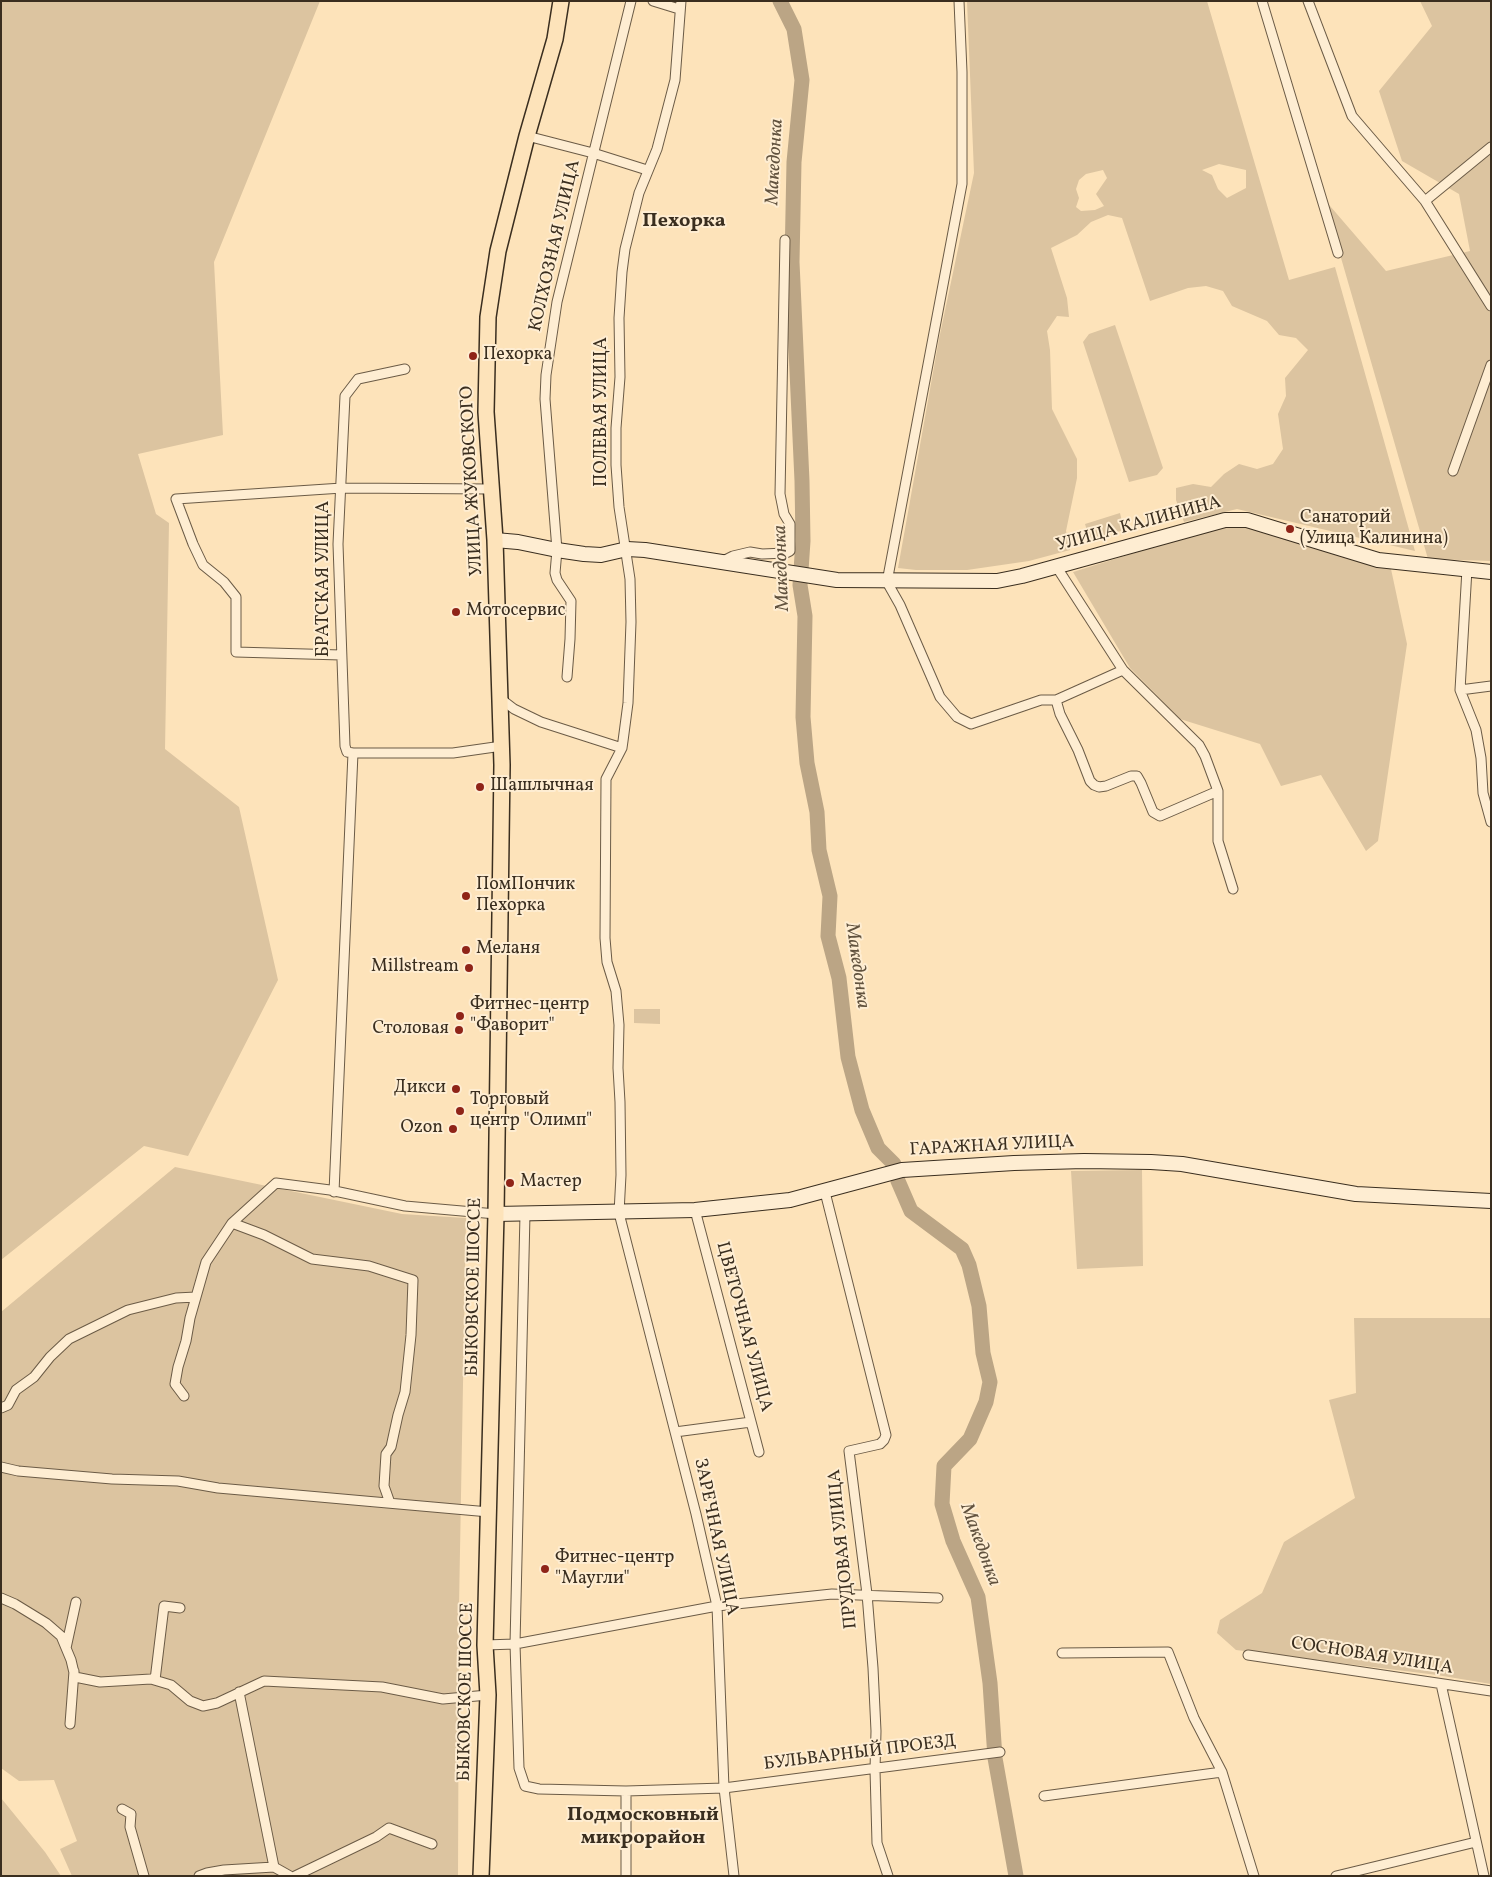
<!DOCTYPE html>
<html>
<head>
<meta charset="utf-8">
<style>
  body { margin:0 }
  #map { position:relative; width:1492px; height:1877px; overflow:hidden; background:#fde3ba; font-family:Vollkorn,serif }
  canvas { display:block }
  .frame { position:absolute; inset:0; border:2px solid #3a2e1f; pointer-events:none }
</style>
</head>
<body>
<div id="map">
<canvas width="1492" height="1877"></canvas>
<div class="frame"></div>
</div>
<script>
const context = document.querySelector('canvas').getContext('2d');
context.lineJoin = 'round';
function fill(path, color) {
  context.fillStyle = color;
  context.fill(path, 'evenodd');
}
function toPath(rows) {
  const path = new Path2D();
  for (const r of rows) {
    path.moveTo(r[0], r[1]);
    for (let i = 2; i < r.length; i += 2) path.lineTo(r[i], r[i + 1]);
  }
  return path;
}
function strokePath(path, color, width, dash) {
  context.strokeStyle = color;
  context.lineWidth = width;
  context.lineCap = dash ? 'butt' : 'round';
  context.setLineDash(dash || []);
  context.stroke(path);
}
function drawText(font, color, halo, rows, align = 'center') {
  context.font = font + ' Vollkorn,serif';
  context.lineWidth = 4;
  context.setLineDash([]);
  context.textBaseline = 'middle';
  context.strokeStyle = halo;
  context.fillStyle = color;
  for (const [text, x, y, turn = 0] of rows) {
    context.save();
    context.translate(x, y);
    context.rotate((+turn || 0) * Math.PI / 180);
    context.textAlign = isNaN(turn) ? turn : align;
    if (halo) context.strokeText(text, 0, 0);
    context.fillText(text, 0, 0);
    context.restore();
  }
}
fill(toPath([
  [1,1,320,1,214,262,223,435,138,454,156,514,169,523,165,749,239,807,278,980,188,1156,144,1146,1,1260],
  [967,1,1207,1,1289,280,1335,267,1415,551,1237,509,1184,522,1176,500,1176,488,1193,484,1211,487,1224,474,1239,464,1257,469,1273,464,1283,449,1278,414,1286,396,1285,378,1308,350,1296,338,1279,335,1267,321,1232,306,1223,291,1206,286,1188,288,1150,301,1122,218,1108,215,1091,222,1077,235,1051,248,1067,298,1069,317,1057,316,1047,331,1050,350,1052,409,1077,459,1077,478,1066,531,1070,550,1029,561,967,570,916,570,898,568,939,339,974,173],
  [1219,164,1246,170,1246,188,1227,198,1218,189,1212,175,1202,170],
  [1103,170,1107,178,1096,194,1104,206,1095,210,1081,211,1076,207,1079,198,1076,189,1079,180,1086,174],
  [1420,1,1491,1,1491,561,1428,559,1324,199,1386,271,1470,251,1459,194,1402,161,1379,91,1432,26],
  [1115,325,1163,468,1157,475,1129,482,1083,342,1089,334],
  [1120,513,1124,530,1090,540,1085,524],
  [1243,524,1391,569,1407,644,1378,841,1366,851,1321,775,1281,786,1260,744,1180,719,1130,668,1073,572,1221,526],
  [634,1009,660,1009,660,1024,634,1023],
  [175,1167,402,1214,466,1218,459,1606,458,1876,72,1876,60,1849,77,1841,54,1780,19,1781,1,1768,1,1312],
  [1142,1170,1143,1266,1077,1269,1071,1171],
  [1354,1318,1491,1318,1491,1684,1437,1675,1236,1650,1217,1633,1220,1620,1262,1593,1284,1542,1355,1498,1329,1400,1356,1393],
  [1,1798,45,1852,61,1876,1,1876]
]), '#dcc4a0');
strokePath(toPath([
  [780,1,794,29,802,80,794,162,792,262,802,481,803,541,800,585,805,616,803,717,807,763,817,812,819,850,830,896,828,936,839,978,848,1057,862,1110,878,1148,894,1164,898,1181,911,1211,962,1249,969,1265,979,1306,983,1353,990,1382,986,1402,970,1439,944,1466,942,1504,953,1541,978,1597,990,1683,995,1758,1016,1876]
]), '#bba585', 15);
const street = toPath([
  [653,1,679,9],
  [681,1,675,80,657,149,639,193,625,249,622,272,619,318,620,377,616,428,616,465,619,507,630,579,631,622,628,703,623,741,622,748,606,779,605,938,607,962,616,991,619,1025,618,1068,620,1102,621,1175,619,1213,696,1514,717,1606,724,1788,734,1876],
  [959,1,962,72,962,184,887,582,900,605,940,697,957,717,971,724,1041,700,1056,700,1123,670],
  [1262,1,1338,253],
  [1308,1,1352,116,1425,201,1491,306],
  [527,136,593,153,647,170],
  [1425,201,1491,147],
  [405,369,358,379,345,396,338,544,345,746,347,752,353,753,453,753,502,746],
  [1453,471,1491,365],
  [721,562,733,556,750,552,762,554,786,553,790,551,790,524,784,514,780,494,785,240],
  [1056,566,1123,670,1199,745,1205,756,1218,791,1218,841,1233,889],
  [1467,569,1460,690,1476,730,1481,758,1483,793,1491,822],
  [341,655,236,652,236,597,224,582,203,565,193,544,176,499,342,488,491,489],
  [567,677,570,639,571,601,557,580,555,573,557,550,545,399,546,375,557,302,631,1],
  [1460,690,1491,686],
  [501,699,514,709,541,722,622,748],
  [1056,700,1060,714,1078,750,1090,781,1094,785,1099,787,1106,786,1131,776,1137,776,1141,783,1153,812,1160,816,1218,791],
  [334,1192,353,753],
  [825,1192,886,1435,884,1440,880,1444,849,1451,867,1594,873,1668,876,1731,875,1770,877,1843,888,1876],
  [695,1210,759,1452],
  [525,1214,515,1644,519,1768,525,1786,539,1789,626,1791,724,1788,1000,1752],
  [232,1223,264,1235,312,1259,369,1266,413,1280,411,1335,405,1392,398,1415,391,1447,386,1454,384,1486,390,1503],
  [184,1396,175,1384,178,1367,186,1341,190,1318,206,1262,232,1223,276,1183,330,1190,405,1206,496,1214],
  [1,1408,8,1405,16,1390,34,1377,50,1357,69,1339,128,1310,176,1298,196,1297],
  [675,1432,751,1422],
  [1,1467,18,1471,112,1479,178,1481,218,1488,489,1512],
  [1,1598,15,1604,46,1623,61,1636,71,1660,75,1677,100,1682,151,1679,171,1685,190,1701,203,1706,217,1703,264,1681,382,1687,443,1699,488,1695],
  [485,1645,515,1644,717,1606,832,1594,938,1598],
  [66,1648,76,1602],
  [1062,1653,1168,1652,1194,1718,1222,1772,1254,1876],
  [1248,1655,1491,1691],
  [155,1680,164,1606,180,1608],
  [1441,1684,1484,1876],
  [239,1692,274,1867,290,1876],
  [70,1724,74,1671],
  [626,1791,626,1876],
  [1044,1796,1222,1772],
  [122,1809,131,1814,130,1827,144,1876],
  [199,1876,207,1873,224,1870,274,1867],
  [295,1876,376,1837,389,1828,432,1844],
  [1336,1876,1476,1842]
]);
const secondary = toPath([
  [495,540,518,542,557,550,584,554,601,555,627,549,645,550,837,580,997,581,1022,576,1225,520,1247,520,1378,560,1491,572],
  [496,1214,695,1210,790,1200,902,1170,1014,1163,1084,1161,1151,1162,1182,1164,1356,1194,1491,1201]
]);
const primary = toPath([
  [481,1876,488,1695,485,1645,496,1214,502,765,495,540,486,412,488,317,498,251,527,136,555,39,561,1]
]);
strokePath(street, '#6b5b46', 11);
strokePath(secondary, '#3a2e1f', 16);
strokePath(primary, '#3a2e1f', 18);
strokePath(street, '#feedd2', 9);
strokePath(secondary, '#feedd2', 14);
strokePath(primary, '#fde3ba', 15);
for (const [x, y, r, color] of [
  [473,356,5,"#8f2418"],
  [1290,529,5,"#8f2418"],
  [456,612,5,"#8f2418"],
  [480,787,5,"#8f2418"],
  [466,896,5,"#8f2418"],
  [466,950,5,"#8f2418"],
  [469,968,5,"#8f2418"],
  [460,1016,5,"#8f2418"],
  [459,1030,5,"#8f2418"],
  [456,1089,5,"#8f2418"],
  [460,1111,5,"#8f2418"],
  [453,1129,5,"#8f2418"],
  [510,1183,5,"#8f2418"],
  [545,1569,5,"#8f2418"]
]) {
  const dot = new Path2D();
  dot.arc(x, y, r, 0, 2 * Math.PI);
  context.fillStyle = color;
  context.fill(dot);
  strokePath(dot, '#feedd2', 2);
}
drawText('18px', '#3a2e1f', '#feedd2', [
  ["КОЛХОЗНАЯ УЛИЦА",556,246,-77],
  ["ПОЛЕВАЯ УЛИЦА",603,412,-90],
  ["УЛИЦА ЖУКОВСКОГО",473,481,-93],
  ["УЛИЦА КАЛИНИНА",1139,525,-15],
  ["БРАТСКАЯ УЛИЦА",325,579,-90],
  ["ГАРАЖНАЯ УЛИЦА",992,1147,-3],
  ["БЫКОВСКОЕ ШОССЕ",475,1287,-89],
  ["ЦВЕТОЧНАЯ УЛИЦА",743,1327,75],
  ["ЗАРЕЧНАЯ УЛИЦА",715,1537,78],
  ["ПРУДОВАЯ УЛИЦА",844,1549,-96],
  ["СОСНОВАЯ УЛИЦА",1372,1657,9],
  ["БЫКОВСКОЕ ШОССЕ",467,1692,-89],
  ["БУЛЬВАРНЫЙ ПРОЕЗД",860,1754,-7]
]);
drawText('18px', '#3a2e1f', '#feedd2', [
  ["Пехорка",483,356],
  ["Санаторий",1300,519],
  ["(Улица Калинина)",1300,540],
  ["Мотосервис",466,612],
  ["Шашлычная",490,787],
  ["ПомПончик",476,886],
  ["Пехорка",476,907],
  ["Меланя",476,950],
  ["Millstream",459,968,"right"],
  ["Фитнес-центр",470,1006],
  ["\"Фаворит\"",470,1027],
  ["Столовая",449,1030,"right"],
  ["Дикси",446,1089,"right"],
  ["Торговый",470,1101],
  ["центр \"Олимп\"",470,1122],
  ["Ozon",443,1129,"right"],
  ["Мастер",520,1183],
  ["Фитнес-центр",555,1559],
  ["\"Маугли\"",555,1580]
], 'left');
drawText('italic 19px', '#61523e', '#feedd2', [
  ["Македонка",776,162,-87],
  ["Македонка",783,568,-92],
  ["Македонка",856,966,82],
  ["Македонка",979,1545,70]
]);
drawText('bold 20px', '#3a2e1f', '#feedd2', [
  ["Пехорка",684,222],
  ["Подмосковный",643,1816],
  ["микрорайон",643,1839]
]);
</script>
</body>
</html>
